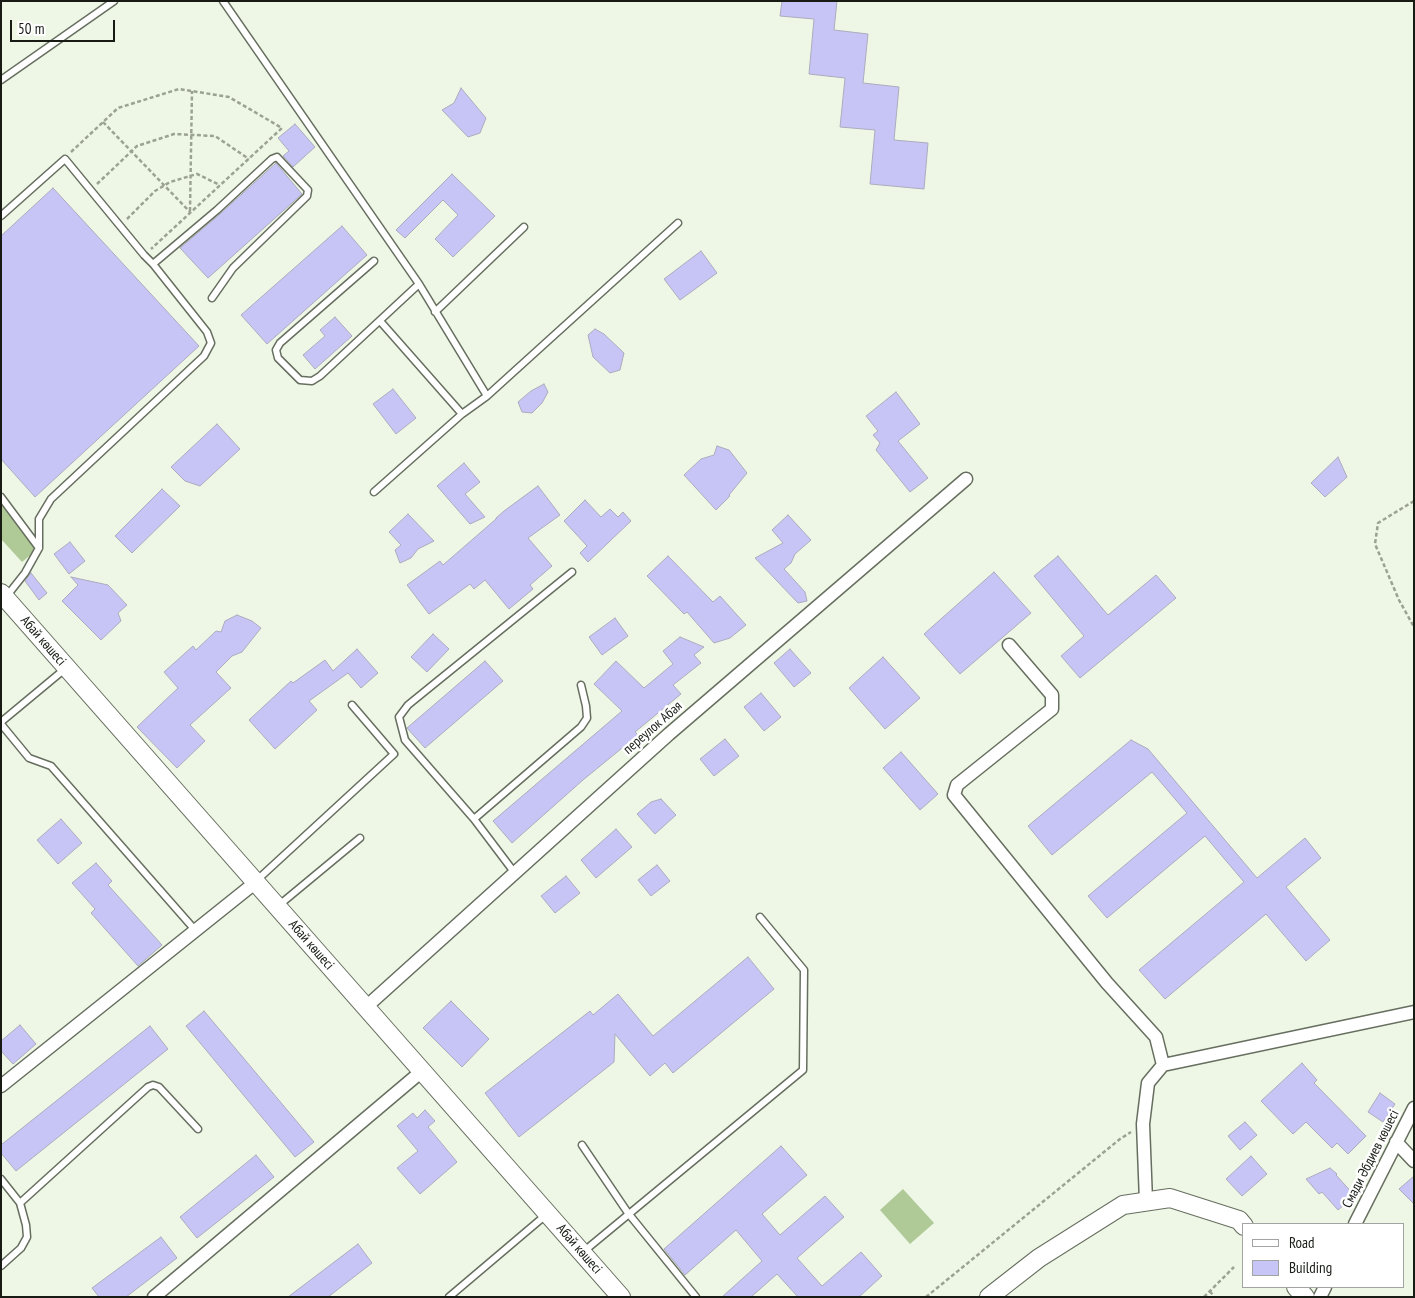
<!DOCTYPE html>
<html>
<head>
<meta charset="utf-8">
<style>
  body { margin:0 }
  #map { position:relative; width:1415px; height:1298px; overflow:hidden; background:#eef7e5; font-family:"PT Sans Narrow",sans-serif }
  canvas { display:block }
  .frame { position:absolute; inset:0; border:2px solid #171b14; pointer-events:none }
  .legend { position:absolute; left:1242px; top:1223px; width:162px; height:65px; box-sizing:border-box; background:#fff; border:1px solid #a2a4a1; margin:0; padding:6px 9px; list-style:none; font-size:15px; color:#171b14 }
  .legend li { display:flex; align-items:center; gap:10px; height:25px }
  .legend b { width:25px; border:1px solid #a2a4a1 }
  .scale { position:absolute; left:10px; top:20px; width:105px; height:22px; box-sizing:border-box; border:2px solid #171b14; border-top:0; padding-left:6px; font-size:15px; line-height:18px; white-space:nowrap; color:#171b14; -webkit-text-stroke:4px #fff; paint-order:stroke }
</style>
</head>
<body>
<div id="map">
<canvas width="1415" height="1298"></canvas>
<div class="frame"></div>
<ul class="legend">
<li><b style="height:6px;background:#fff"></b>Road</li>
<li><b style="height:14px;background:#c6c5f6"></b>Building</li>
</ul>
<div class="scale">50 m</div>
</div>
<script>
const context = document.querySelector('canvas').getContext('2d');
context.lineJoin = 'round';
function fill(path, color) {
  context.fillStyle = color;
  context.fill(path, 'evenodd');
}
function toPath(rows) {
  const path = new Path2D();
  for (const r of rows) {
    path.moveTo(r[0], r[1]);
    for (let i = 2; i < r.length; i += 2) path.lineTo(r[i], r[i + 1]);
  }
  return path;
}
function strokePath(path, color, width, dash) {
  context.strokeStyle = color;
  context.lineWidth = width;
  context.lineCap = dash ? 'butt' : 'round';
  context.setLineDash(dash || []);
  context.stroke(path);
}
function drawText(font, color, halo, rows, align = 'center') {
  context.font = font + ' "PT Sans Narrow",sans-serif';
  context.lineWidth = 5;
  context.setLineDash([]);
  context.textBaseline = 'middle';
  context.strokeStyle = halo;
  context.fillStyle = color;
  for (const [text, x, y, turn = 0] of rows) {
    context.save();
    context.translate(x, y);
    context.rotate((+turn || 0) * Math.PI / 180);
    context.textAlign = isNaN(turn) ? turn : align;
    if (halo) context.strokeText(text, 0, 0);
    context.fillText(text, 0, 0);
    context.restore();
  }
}
fill(toPath([
  [1,497,39,548,22,562,1,539],
  [903,1189,934,1223,910,1244,880,1210]
]), '#afc997');
const building = toPath([
  [782,1,837,1,834,30,868,34,863,83,899,87,894,140,928,143,924,189,870,184,875,130,840,127,845,78,809,74,814,19,780,16,782,1],
  [461,88,486,118,480,133,468,137,442,110,454,103,461,88],
  [295,124,315,147,293,167,283,156,289,151,278,138,295,124],
  [276,163,302,194,208,278,180,248,220,214,276,163],
  [452,174,495,216,453,257,435,239,458,215,443,200,405,238,396,230,452,174],
  [53,188,199,346,35,497,1,459,1,236,53,188],
  [342,226,367,255,267,344,241,315,342,226],
  [701,251,717,273,680,300,664,279,701,251],
  [335,317,352,336,315,369,303,355,325,336,320,330,335,317],
  [595,329,604,334,624,353,620,370,610,373,593,357,588,335,595,329],
  [544,384,548,392,542,403,532,413,522,412,518,402,531,391,544,384],
  [393,389,416,418,396,434,373,404,393,389],
  [896,392,920,424,898,441,928,478,910,492,876,450,880,443,873,435,878,431,866,416,896,392],
  [217,424,240,449,200,486,185,481,171,467,217,424],
  [717,446,729,450,747,473,729,495,730,496,716,510,684,475,701,459,714,455,717,446],
  [1338,457,1347,477,1325,497,1311,483,1338,457],
  [464,463,480,482,465,494,485,517,470,524,437,486,464,463],
  [538,486,560,515,528,538,552,566,530,585,533,589,509,609,485,580,474,589,470,584,429,614,407,585,440,561,443,565,496,519,496,518,504,511,538,486],
  [162,489,180,506,132,553,115,536,162,489],
  [585,500,601,517,610,509,618,517,623,512,631,521,588,562,580,553,587,546,564,521,585,500],
  [408,514,434,541,418,549,411,558,400,563,395,550,401,545,389,532,408,514],
  [788,515,811,540,795,554,791,563,784,569,805,592,807,601,798,603,755,558,783,543,772,530,788,515],
  [70,542,85,561,69,574,54,554,70,542],
  [668,556,713,602,720,596,746,625,730,638,714,643,687,612,684,614,647,576,668,556],
  [1058,556,1108,615,1156,575,1176,598,1080,678,1061,656,1084,636,1034,576,1058,556],
  [994,572,1031,613,960,674,924,634,994,572],
  [31,573,47,593,39,600,25,581,31,573],
  [71,577,108,585,127,605,118,613,121,621,101,640,62,601,78,585,71,577],
  [237,615,252,621,261,628,242,652,232,656,216,672,231,688,190,725,205,741,177,768,137,727,178,688,164,672,193,646,196,650,216,631,221,632,225,621,237,615],
  [615,618,628,636,602,655,589,637,615,618],
  [433,634,449,649,427,672,411,657,433,634],
  [680,637,704,647,694,655,701,663,673,685,681,694,635,732,638,735,583,780,512,843,493,821,622,711,594,684,616,661,644,688,673,664,663,651,680,637],
  [357,649,378,673,361,688,348,673,309,701,317,710,275,749,249,720,291,681,293,683,325,660,333,671,357,649],
  [790,649,811,673,794,687,774,663,790,649],
  [883,657,920,698,885,729,849,688,883,657],
  [485,661,503,681,425,748,407,728,485,661],
  [761,693,781,717,764,731,744,707,761,693],
  [725,739,739,756,714,776,700,759,725,739],
  [1131,740,1148,749,1257,878,1305,838,1321,858,1286,887,1330,940,1306,961,1266,914,1165,999,1139,970,1244,882,1205,836,1107,918,1088,896,1187,813,1152,772,1052,855,1028,826,1131,740],
  [901,752,938,794,920,810,883,768,901,752],
  [661,799,676,815,655,834,637,814,651,802,661,799],
  [61,819,82,843,58,864,37,840,61,819],
  [616,829,632,847,596,878,581,860,616,829],
  [96,863,112,881,108,885,162,945,138,966,91,913,95,909,72,883,96,863],
  [657,865,670,881,651,896,638,880,657,865],
  [566,876,580,893,555,913,541,896,566,876],
  [748,957,774,989,673,1073,665,1063,650,1076,615,1034,614,1062,519,1137,485,1093,590,1011,593,1015,618,994,653,1036,748,957],
  [451,1001,489,1039,462,1067,423,1028,451,1001],
  [204,1011,314,1142,295,1157,186,1026,204,1011],
  [20,1025,36,1044,13,1064,1,1051,1,1041,20,1025],
  [150,1026,168,1049,16,1171,1,1153,1,1145,150,1026],
  [1302,1063,1317,1080,1314,1083,1366,1136,1348,1154,1337,1143,1332,1148,1306,1122,1293,1134,1261,1101,1302,1063],
  [1380,1093,1395,1104,1383,1122,1368,1112,1380,1093],
  [425,1110,435,1121,428,1127,457,1162,420,1194,397,1168,418,1151,397,1126,413,1113,417,1118,425,1110],
  [1245,1122,1257,1135,1240,1150,1228,1136,1245,1122],
  [781,1146,807,1175,762,1214,780,1235,825,1196,844,1217,797,1258,822,1286,861,1252,882,1276,859,1297,798,1297,777,1274,751,1297,722,1297,762,1261,736,1230,685,1275,664,1249,781,1146],
  [256,1155,274,1177,197,1238,180,1217,256,1155],
  [1251,1156,1267,1174,1242,1196,1226,1179,1251,1156],
  [1330,1168,1337,1174,1336,1175,1355,1196,1338,1210,1322,1192,1319,1194,1306,1179,1330,1168],
  [1414,1176,1414,1204,1399,1189,1414,1176],
  [161,1237,177,1258,126,1297,99,1297,92,1288,161,1237],
  [358,1244,372,1263,328,1297,288,1297,358,1244]
]);
fill(building, '#c6c5f6');
strokePath(building, '#acabbd', 1);
const lane = toPath([
  [223,1,419,284,487,396],
  [1,80,114,1],
  [1,216,65,159,144,255,153,264],
  [374,261,280,343,276,350,278,358,300,380,312,381,320,376,419,284],
  [435,312,524,227],
  [380,321,462,414],
  [374,492,462,414,487,396,678,223],
  [1,497,39,548],
  [6,597,25,573,39,548,39,519,51,499,204,356,211,343,207,332,153,264,217,210,272,159,277,157,308,190,307,196,233,268,212,298],
  [1,722,66,668],
  [1,724,29,758,51,766,195,930],
  [474,819,581,727,587,718,586,706,581,685],
  [514,872,474,819,405,740,399,717,408,705,572,572],
  [256,881,394,754,352,705],
  [278,906,360,838],
  [582,1145,628,1213,696,1297],
  [1,1179,20,1203,26,1225,27,1237,21,1248,1,1266],
  [20,1203,148,1087,153,1085,159,1087,198,1129],
  [583,1252,803,1070,804,970,760,917],
  [449,1297,547,1214]
]);
const street = toPath([
  [1009,645,1052,695,1052,709,957,785,954,795,1107,983,1156,1037,1163,1065],
  [366,1007,669,734,966,479],
  [1,1086,256,882],
  [1396,1142,1414,1161],
  [1146,1201,1143,1124,1148,1083,1163,1065,1414,1012],
  [1355,1224,1414,1108],
  [154,1297,422,1071],
  [1320,1297,1325,1287]
]);
const secondary = toPath([
  [1,593,621,1297],
  [1296,1287,1305,1297],
  [989,1297,1039,1258,1123,1205,1170,1198,1239,1220,1244,1226]
]);
strokePath(lane, '#666e5f', 9);
strokePath(street, '#666e5f', 15);
strokePath(secondary, '#666e5f', 20);
strokePath(toPath([
  [103,122,190,212],
  [71,152,118,108,179,89,229,97,282,128,151,249],
  [97,184,137,146,174,134,215,136,249,159],
  [190,211,192,91],
  [127,219,155,191,170,182,197,174,220,185],
  [1414,501,1378,523,1375,544,1399,600,1414,627],
  [1210,1291,1214,1297],
  [926,1297,1120,1139,1131,1132],
  [1204,1297,1234,1267]
]), '#9ba294', 2.5, [4, 2.5]);
strokePath(lane, '#fff', 6);
strokePath(street, '#fff', 12);
strokePath(secondary, '#fff', 18);
drawText('14px', '#171b14', '#fff', [
  ["Абай көшесі",43,641,49],
  ["переулок Абая",653,728,-41],
  ["Абай көшесі",311,945,49],
  ["Смади Әбдиев көшесі",1371,1159,-63],
  ["Абай көшесі",579,1249,49]
]);
</script>
</body>
</html>
